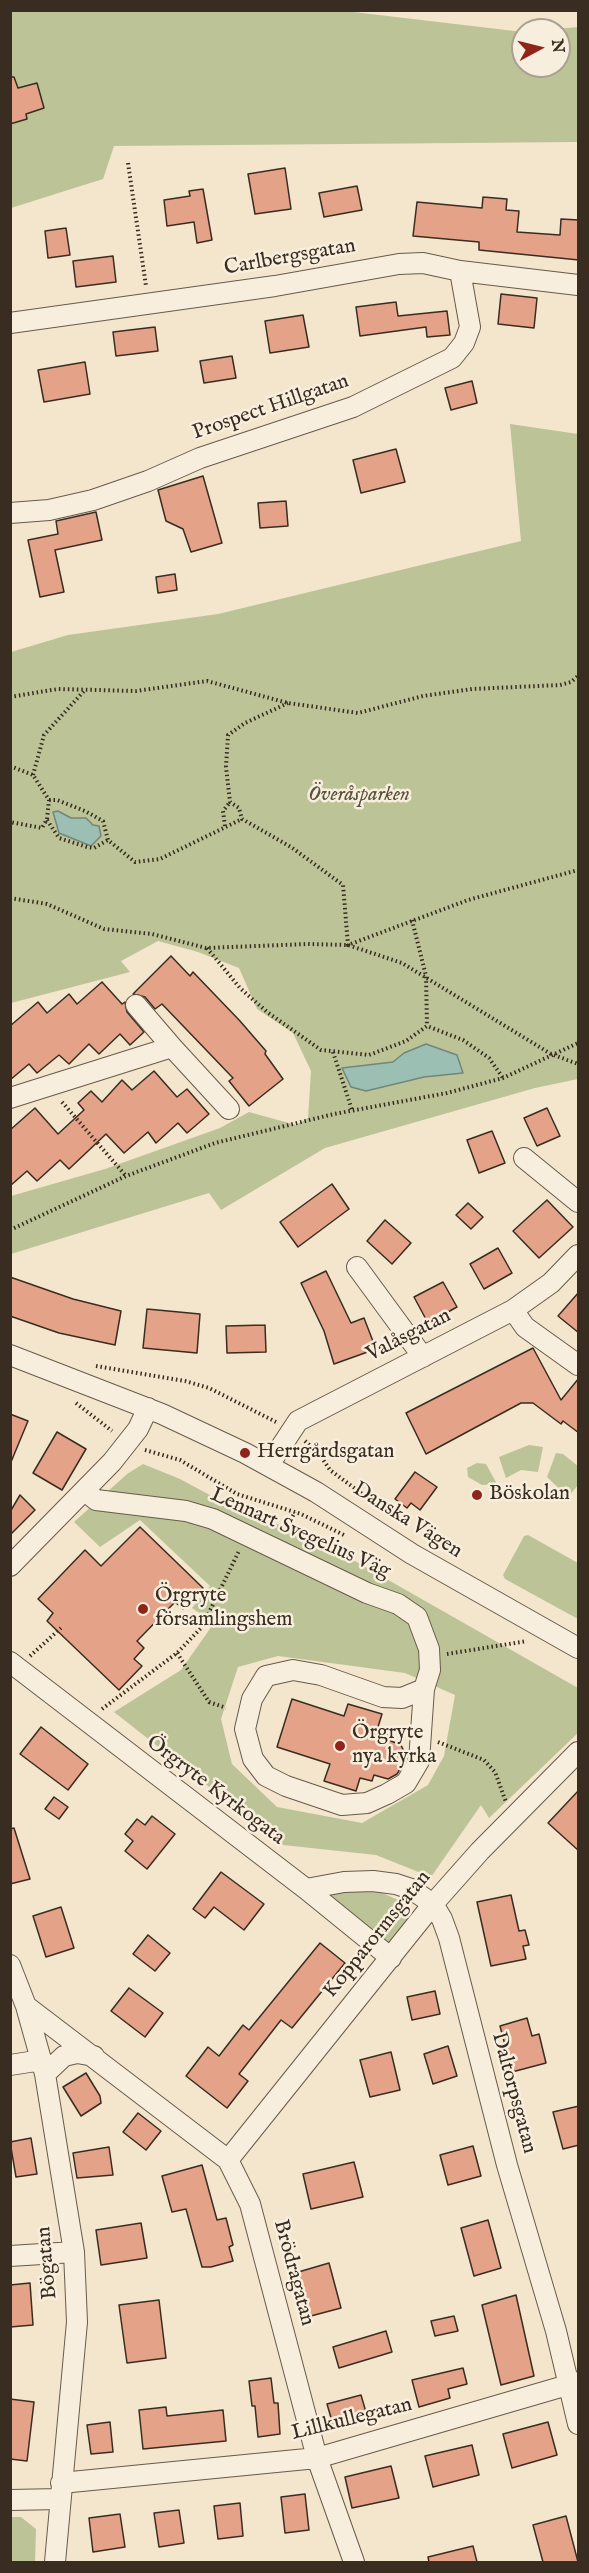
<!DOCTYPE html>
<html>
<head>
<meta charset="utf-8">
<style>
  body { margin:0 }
  #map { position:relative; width:589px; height:2573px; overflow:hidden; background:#f4e5cd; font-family:"IM FELL English",serif }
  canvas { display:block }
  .frame { position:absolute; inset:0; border:12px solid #382d20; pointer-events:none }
  .north { position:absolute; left:511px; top:18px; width:60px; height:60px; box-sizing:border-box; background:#f8eede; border:2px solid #aba192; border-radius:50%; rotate:83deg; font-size:16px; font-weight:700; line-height:24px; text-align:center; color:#382d20 }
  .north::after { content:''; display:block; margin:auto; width:21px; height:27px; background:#8f2418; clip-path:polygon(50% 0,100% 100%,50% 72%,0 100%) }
</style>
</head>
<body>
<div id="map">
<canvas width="589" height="2573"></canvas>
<div class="frame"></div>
<div class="north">N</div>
</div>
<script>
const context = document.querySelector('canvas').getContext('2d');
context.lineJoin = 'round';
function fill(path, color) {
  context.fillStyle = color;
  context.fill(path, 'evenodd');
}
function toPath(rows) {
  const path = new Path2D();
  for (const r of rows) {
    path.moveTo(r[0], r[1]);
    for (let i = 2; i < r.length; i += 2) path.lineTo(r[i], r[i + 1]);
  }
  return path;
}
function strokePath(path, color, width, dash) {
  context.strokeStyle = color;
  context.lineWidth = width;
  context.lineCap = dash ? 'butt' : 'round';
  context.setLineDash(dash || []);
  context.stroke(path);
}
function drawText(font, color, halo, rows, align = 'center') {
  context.font = font + ' "IM FELL English",serif';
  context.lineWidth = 5;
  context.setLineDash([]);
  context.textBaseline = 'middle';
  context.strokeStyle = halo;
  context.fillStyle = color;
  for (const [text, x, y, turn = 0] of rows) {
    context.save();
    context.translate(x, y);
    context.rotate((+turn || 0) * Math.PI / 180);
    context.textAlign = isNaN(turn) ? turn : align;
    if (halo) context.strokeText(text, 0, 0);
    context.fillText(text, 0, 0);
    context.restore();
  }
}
fill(toPath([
  [10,11,345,11,523,32,523,66,559,66,559,30,544,30,578,27,578,142,114,146,103,179,11,208],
  [510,424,578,434,578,1079,535,1088,325,1148,221,1210,209,1193,11,1254,11,1196,105,1169,220,1128,249,1112,296,1125,308,1118,311,1071,293,1033,257,1009,239,968,198,952,158,941,121,961,130,972,11,1003,11,652,68,635,218,614,521,541],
  [393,1062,463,1073,424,1077,343,1068],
  [529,1445,543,1447,538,1472,521,1470,506,1478,499,1457],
  [556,1453,563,1454,578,1466,578,1485,568,1497,547,1477],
  [477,1463,486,1464,497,1484,482,1485,468,1477,467,1468],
  [143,1464,180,1479,247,1515,304,1532,578,1688,578,1733,489,1818,481,1805,431,1877,376,1855,283,1845,114,1712,181,1670,221,1613,210,1620,192,1608,210,1586,140,1520,100,1547,74,1522,127,1474],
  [278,1656,405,1673,455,1695,444,1756,428,1785,362,1823,277,1807,232,1764,221,1719,238,1667],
  [528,1535,578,1563,578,1619,505,1579,503,1575,524,1536],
  [343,1891,380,1892,405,1903,408,1911,408,1925,391,1946,328,1897,330,1893],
  [11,2517,21,2517,36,2529,35,2562,11,2562]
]), '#bcc497');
const water = toPath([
  [58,811,71,818,86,818,93,825,99,826,101,836,91,846,59,833,53,812,58,811],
  [426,1044,457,1055,463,1073,424,1077,366,1091,351,1087,342,1068,393,1062,404,1053,426,1044]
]);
fill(water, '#9cbfb4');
strokePath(water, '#748579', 1.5);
const building = toPath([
  [10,77,14,77,18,88,37,83,44,108,26,114,27,119,10,124,10,77],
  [285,168,291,209,255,214,248,174,285,168],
  [357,186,362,210,324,217,319,193,357,186],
  [203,189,212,240,197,243,194,222,167,226,164,200,190,196,189,191,203,189],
  [483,197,507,199,506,210,519,211,517,232,560,235,561,219,579,220,579,260,479,250,479,242,413,236,417,202,482,208,483,197],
  [66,228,70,255,48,258,45,231,66,228],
  [113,256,116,282,76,287,73,261,113,256],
  [501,294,537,298,534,328,498,324,501,294],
  [396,302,398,316,447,311,450,335,427,337,426,327,360,336,356,307,396,302],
  [303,315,309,347,270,353,265,321,303,315],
  [155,327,158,351,116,356,113,332,155,327],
  [232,356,236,378,204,383,200,361,232,356],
  [85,362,90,394,44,402,38,370,85,362],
  [472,381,477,403,451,410,445,388,472,381],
  [396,449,405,482,361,493,353,460,396,449],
  [203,476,222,543,191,552,183,529,166,521,158,490,203,476],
  [286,501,288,526,260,528,258,503,286,501],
  [96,512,102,540,55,550,64,592,40,597,28,540,58,534,56,521,96,512],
  [175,574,177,590,158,593,156,577,175,574],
  [171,956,190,976,193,972,240,1021,266,1051,265,1054,283,1079,249,1106,229,1081,233,1078,162,1004,155,1009,145,997,133,994,171,956],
  [102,982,122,1004,125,1002,127,1012,144,1032,130,1045,120,1034,99,1054,89,1044,69,1064,59,1055,37,1073,29,1064,10,1080,10,1026,38,1002,47,1013,69,994,77,1004,102,982],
  [154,1071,177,1097,187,1089,209,1114,187,1133,178,1123,156,1143,148,1132,124,1153,106,1134,69,1169,60,1160,37,1181,27,1171,10,1186,10,1130,35,1108,58,1134,84,1110,78,1103,91,1091,102,1102,122,1080,132,1090,154,1071],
  [547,1108,560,1136,537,1146,524,1118,547,1108],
  [492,1131,505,1163,479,1173,467,1140,492,1131],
  [332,1184,349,1209,298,1247,280,1222,332,1184],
  [547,1200,573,1227,539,1258,513,1231,547,1200],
  [468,1203,483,1217,471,1229,456,1215,468,1203],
  [385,1220,411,1243,392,1264,367,1241,385,1220],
  [498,1248,512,1273,484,1289,470,1264,498,1248],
  [326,1271,351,1323,364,1318,376,1349,334,1364,324,1331,301,1283,326,1271],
  [10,1277,73,1299,121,1311,115,1345,59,1333,10,1316,10,1277],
  [443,1282,457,1307,428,1323,414,1297,443,1282],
  [579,1292,579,1333,558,1316,579,1292],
  [147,1309,200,1314,197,1353,143,1348,147,1309],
  [265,1325,266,1352,227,1353,226,1326,265,1325],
  [533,1348,561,1400,579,1378,579,1433,563,1421,561,1424,533,1403,521,1403,426,1454,406,1413,533,1348],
  [10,1414,28,1421,11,1462,10,1462,10,1414],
  [57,1432,86,1449,62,1490,33,1473,57,1432],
  [415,1472,437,1487,420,1510,411,1503,407,1508,395,1499,415,1472],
  [20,1495,35,1510,10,1535,10,1512,20,1495],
  [140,1527,203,1588,183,1609,175,1602,137,1641,144,1648,134,1659,142,1666,119,1690,47,1621,53,1613,38,1599,85,1550,101,1566,140,1527],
  [292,1699,344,1716,348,1704,382,1714,378,1727,389,1731,386,1739,401,1745,407,1758,397,1774,388,1779,374,1775,372,1781,360,1778,356,1791,324,1781,330,1764,277,1747,292,1699],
  [41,1727,88,1764,68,1790,20,1754,41,1727],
  [579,1790,579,1851,548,1823,579,1790],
  [54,1797,68,1807,59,1819,45,1809,54,1797],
  [152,1816,175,1834,147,1869,125,1851,133,1841,125,1834,137,1819,145,1825,152,1816],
  [14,1828,30,1879,10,1884,10,1829,14,1828],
  [221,1872,264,1904,244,1930,214,1907,205,1918,193,1909,221,1872],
  [511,1895,519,1931,525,1930,529,1945,523,1946,526,1959,491,1966,477,1902,511,1895],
  [61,1907,74,1948,46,1957,33,1916,61,1907],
  [148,1935,170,1953,155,1971,133,1954,148,1935],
  [320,1943,345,1963,292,2028,281,2020,239,2074,248,2081,227,2108,186,2076,208,2047,219,2056,243,2025,249,2030,320,1943],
  [129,1988,163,2013,145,2037,111,2011,129,1988],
  [435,1991,440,2014,412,2020,407,1997,435,1991],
  [527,2018,532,2036,539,2034,546,2063,512,2072,500,2026,527,2018],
  [448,2046,457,2076,433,2084,424,2054,448,2046],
  [391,2052,400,2090,370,2097,360,2060,391,2052],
  [86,2073,100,2096,101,2103,81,2116,63,2087,86,2073],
  [579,2106,579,2145,563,2149,553,2112,579,2106],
  [138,2113,161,2131,146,2150,123,2132,138,2113],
  [31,2138,37,2174,16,2177,10,2142,31,2138],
  [473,2146,481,2176,448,2185,440,2155,473,2146],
  [109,2147,113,2175,77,2178,73,2153,109,2147],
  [354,2162,363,2197,311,2209,303,2174,354,2162],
  [202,2165,217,2220,226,2218,233,2245,229,2247,233,2261,211,2267,202,2267,186,2209,172,2212,162,2176,202,2165],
  [488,2220,501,2268,474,2276,461,2228,488,2220],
  [141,2223,147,2258,101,2265,96,2230,141,2223],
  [329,2263,341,2308,307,2317,295,2273,329,2263],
  [30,2283,33,2325,10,2327,10,2285,30,2283],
  [516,2295,534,2376,501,2385,482,2305,516,2295],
  [159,2300,166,2358,127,2363,119,2305,159,2300],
  [454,2316,458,2331,435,2336,431,2321,454,2316],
  [386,2331,392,2352,339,2368,333,2347,386,2331],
  [463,2368,467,2384,448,2389,450,2398,419,2407,412,2380,463,2368],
  [271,2378,274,2403,278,2403,280,2434,258,2437,255,2406,252,2406,249,2381,271,2378],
  [361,2395,368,2419,334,2428,327,2404,361,2395],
  [10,2399,34,2402,27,2461,10,2459,10,2399],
  [166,2407,167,2416,223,2410,226,2441,143,2449,139,2410,166,2407],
  [110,2422,113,2452,91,2454,87,2425,110,2422],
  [548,2422,557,2455,512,2468,503,2434,548,2422],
  [472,2445,479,2475,433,2487,425,2456,472,2445],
  [391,2466,399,2498,352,2508,345,2477,391,2466],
  [305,2494,309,2530,285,2533,281,2497,305,2494],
  [240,2503,243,2536,218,2539,214,2506,240,2503],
  [179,2510,184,2543,159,2547,154,2513,179,2510],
  [120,2514,125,2547,93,2552,89,2518,120,2514],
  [566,2516,578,2562,543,2562,533,2525,566,2516],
  [473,2546,477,2562,429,2562,428,2557,473,2546]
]);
fill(building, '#e4a288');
strokePath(building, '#382d20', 1.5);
const minor = toPath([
  [10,323,275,286,399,264,423,263,460,271,578,285],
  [10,513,49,510,93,500,148,481,200,458,353,407,452,358,464,343,470,327,460,271],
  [136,1005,172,1047],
  [10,1098,172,1047,229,1109],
  [524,1158,578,1202],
  [357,1267,423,1357],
  [513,1310,525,1327,578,1365],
  [10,1355,162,1414,245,1453,316,1492,412,1554,578,1648],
  [269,1465,298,1421,513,1310,551,1283,578,1255],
  [86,1492,96,1500,186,1511,213,1519,367,1593,398,1604,417,1617,429,1649,430,1670,424,1689,402,1698,383,1697,321,1675,293,1670,266,1676,252,1699,245,1729,253,1759,266,1776,286,1786,342,1805,367,1803,387,1794,406,1783,419,1761,424,1689],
  [10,1566,112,1462,138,1429,148,1408],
  [10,1662,306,1889,391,1958],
  [306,1889,344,1882,373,1881,396,1884,411,1889,433,1904,442,1919,449,1938,507,2165,556,2331,578,2424],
  [10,1965,26,2006,45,2074,74,2252,77,2322,55,2562],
  [26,2006,228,2160,250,2204,317,2458,354,2562],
  [10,2065,42,2060],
  [45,2074,64,2056,77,2053,94,2056],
  [228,2160,433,1904,480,1851,578,1752],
  [10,2256,74,2252],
  [61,2483,317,2458,578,2382],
  [10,2500,60,2499]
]);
strokePath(minor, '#675b4b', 22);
strokePath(toPath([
  [128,163,146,286],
  [10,697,58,689,136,691,207,681,288,703,358,713,423,696,472,689,560,685,571,682,578,676],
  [288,703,245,723,228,735,226,767,230,802,239,808,242,819,291,847,343,885,348,945,468,900,578,870],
  [10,766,33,775,49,800,47,819,42,828,10,822],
  [33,775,44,735,84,691],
  [49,800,57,800,85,811,103,821,108,840,135,862,160,859,242,819],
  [47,820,59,838,87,847,94,848,108,840],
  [225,826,223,811,230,802],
  [10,898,47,904,104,929,152,934,206,948,308,944,348,945,402,963,551,1054,578,1064],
  [412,920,426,976,427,1026],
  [207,948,240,988,267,1012,321,1050,369,1055,406,1041,427,1026,463,1040,489,1058,503,1078],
  [333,1052,352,1110],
  [62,1102,126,1176],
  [10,1230,126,1176,215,1143,334,1114,447,1093,503,1078,578,1043],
  [96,1366,185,1381,209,1388,276,1422],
  [76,1403,112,1431],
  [305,1441,320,1455,330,1470,389,1514],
  [145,1450,180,1460,237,1494,301,1514,346,1536],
  [284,1532,295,1512],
  [177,1653,209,1702,226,1708],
  [447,1654,527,1641],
  [30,1656,61,1628],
  [102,1709,177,1653,202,1627,239,1551],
  [438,1742,484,1760,495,1772,506,1802]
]), '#382d20', 4, [1.5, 3]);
strokePath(minor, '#f8eede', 20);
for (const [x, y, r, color] of [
  [245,1453,6,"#8f2418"],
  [477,1495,6,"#8f2418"],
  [143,1609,6,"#8f2418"],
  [340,1746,6,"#8f2418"]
]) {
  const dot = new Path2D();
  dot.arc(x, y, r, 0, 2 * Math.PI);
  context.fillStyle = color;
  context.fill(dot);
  strokePath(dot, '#f8eede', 2);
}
drawText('21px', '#382d20', '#f8eede', [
  ["Carlbergsgatan",290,258,-10],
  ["Prospect Hillgatan",271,408,-19],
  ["Valåsgatan",409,1336,-27],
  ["Danska Vägen",407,1521,32],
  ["Lennart Svegelius Väg",300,1534,24],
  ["Örgryte Kyrkogata",215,1791,37],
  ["Kopparormsgatan",378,1935,-51],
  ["Daltorpsgatan",513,2093,75],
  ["Bögatan",48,2263,-95],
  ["Brödragatan",293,2273,75],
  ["Lillkullegatan",352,2420,-14]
]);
drawText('italic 21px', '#59533e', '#f8eede', [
  ["Överåsparken",359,796]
]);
drawText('21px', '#382d20', '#f8eede', [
  ["Herrgårdsgatan",257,1453],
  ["Böskolan",489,1495],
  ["Örgryte",155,1597],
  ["församlingshem",155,1621],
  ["Örgryte",352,1734],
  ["nya kyrka",352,1758]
], 'left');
</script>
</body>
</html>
